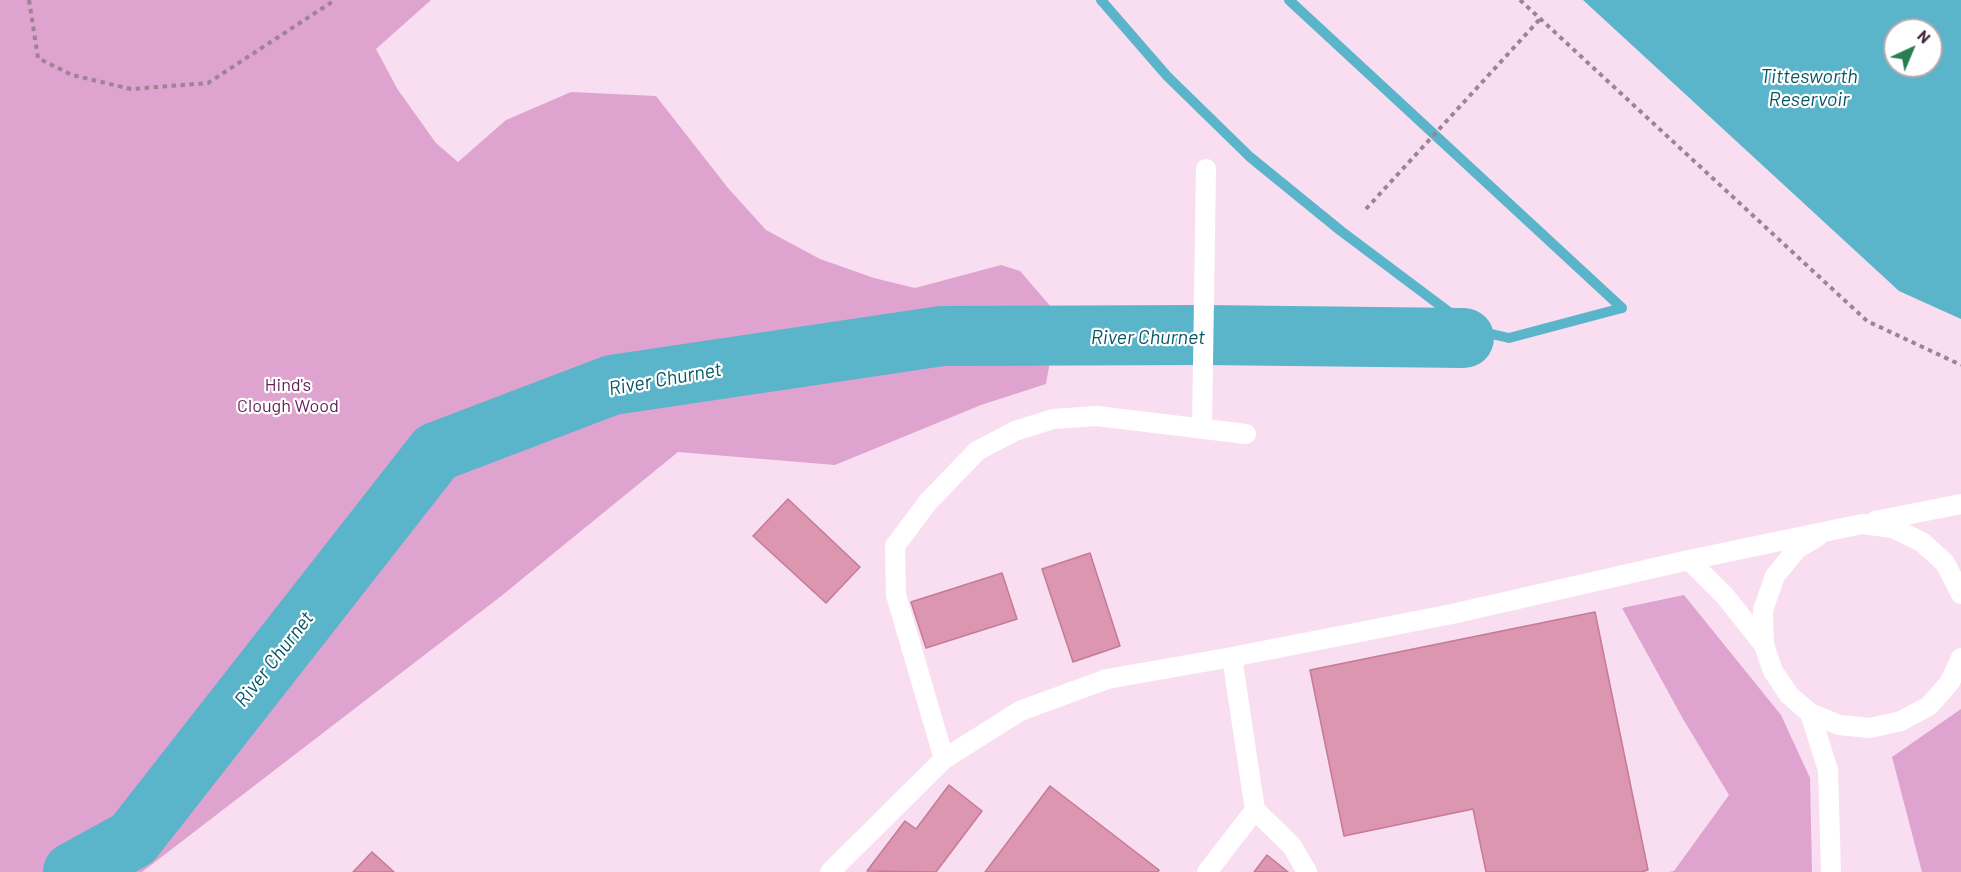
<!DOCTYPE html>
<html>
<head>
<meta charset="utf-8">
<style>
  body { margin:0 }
  #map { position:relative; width:1961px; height:872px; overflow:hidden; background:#f9def1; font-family:Barlow,sans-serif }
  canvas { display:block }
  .north { position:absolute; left:1883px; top:18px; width:60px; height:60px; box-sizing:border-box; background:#fff; border:2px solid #b3a8b0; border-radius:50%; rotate:44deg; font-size:16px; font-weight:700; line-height:24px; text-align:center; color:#402639 }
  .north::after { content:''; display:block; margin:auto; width:21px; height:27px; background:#2a7e51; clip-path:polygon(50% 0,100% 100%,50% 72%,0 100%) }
</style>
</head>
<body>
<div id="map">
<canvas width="1961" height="872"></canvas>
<div class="north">N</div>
</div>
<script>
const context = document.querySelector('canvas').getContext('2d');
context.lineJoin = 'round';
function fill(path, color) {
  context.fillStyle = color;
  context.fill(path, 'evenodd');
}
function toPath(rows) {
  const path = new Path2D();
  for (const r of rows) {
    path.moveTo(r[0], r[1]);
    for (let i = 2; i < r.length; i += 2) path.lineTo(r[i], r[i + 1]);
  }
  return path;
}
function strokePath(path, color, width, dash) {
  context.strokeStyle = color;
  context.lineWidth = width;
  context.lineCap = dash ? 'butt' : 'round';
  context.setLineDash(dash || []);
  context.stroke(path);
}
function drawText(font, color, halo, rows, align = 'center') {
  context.font = font + ' Barlow,sans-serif';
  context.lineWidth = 4.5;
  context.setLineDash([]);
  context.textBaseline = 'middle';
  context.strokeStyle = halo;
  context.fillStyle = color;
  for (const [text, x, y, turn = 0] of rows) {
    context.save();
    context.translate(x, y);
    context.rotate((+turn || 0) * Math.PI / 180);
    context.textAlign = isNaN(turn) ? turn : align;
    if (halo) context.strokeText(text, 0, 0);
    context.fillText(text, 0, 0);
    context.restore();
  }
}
fill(toPath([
  [0,0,431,0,376,49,398,90,436,143,458,162,506,120,571,92,656,96,728,188,766,230,820,259,874,278,915,288,1001,265,1020,271,1058,315,1046,384,981,405,835,465,678,452,500,597,142,872,0,872],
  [1684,595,1781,715,1810,778,1812,872,1669,872,1674,871,1729,795,1683,719,1622,608],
  [1961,709,1961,872,1922,872,1892,757]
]), '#dfa3cf');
fill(toPath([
  [1583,0,1961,0,1961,319,1899,291],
  [1895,30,1931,30,1931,66,1895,66]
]), '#5ab4ca');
strokePath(toPath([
  [1101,0,1167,76,1250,157,1341,231,1453,315],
  [1289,0,1622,308],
  [1483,332,1509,338,1622,308]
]), '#5ab4ca', 10);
strokePath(toPath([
  [73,872,133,839,436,452,612,385,942,336,1204,335,1464,338]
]), '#5ab4ca', 60);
const building = toPath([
  [788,499,860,567,826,603,753,536,788,499],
  [1090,553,1120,646,1073,662,1042,569,1090,553],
  [1002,573,1017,619,926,648,911,602,1002,573],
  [1595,612,1648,870,1641,872,1486,872,1473,809,1344,836,1310,670,1595,612],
  [949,785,982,811,936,872,867,871,905,821,916,829,949,785],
  [1050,786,1159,870,1158,872,985,872,1050,786],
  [372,852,394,872,353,872,372,852],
  [1267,855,1288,872,1254,872,1267,855]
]);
fill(building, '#dd96b0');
strokePath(building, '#c57a96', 1.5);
strokePath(toPath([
  [29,0,38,58,72,75,131,89,208,83,335,0],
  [1520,0,1867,321,1961,365],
  [1366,209,1540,19]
]), '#9d8396', 4, [4.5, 4.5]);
strokePath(toPath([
  [1202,428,1206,169],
  [1875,521,1961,504],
  [1817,537,1797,549,1775,576,1763,610,1764,645,1773,671,1789,695,1810,713,1839,725,1870,728,1901,721,1929,706,1950,682,1961,658],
  [1689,560,1725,596,1764,645],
  [1232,657,1452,614,1689,560,1862,524,1893,528,1922,542,1945,563,1961,594],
  [1810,713,1828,770,1831,872],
  [944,759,1020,711,1107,679,1232,657,1255,810,1292,846,1307,872],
  [830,872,944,759,896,595,895,546,928,502,977,451,1015,431,1053,419,1097,416,1246,434],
  [1207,872,1255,810]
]), '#fff', 20);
drawText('18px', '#641f57', '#fff', [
  ["Hind's",288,385],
  ["Clough Wood",288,406]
]);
drawText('italic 20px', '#065767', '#fff', [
  ["Tittesworth",1809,76],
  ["Reservoir",1809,99],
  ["River Churnet",1148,337],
  ["River Churnet",665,379,-10],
  ["River Churnet",274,659,-52]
]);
</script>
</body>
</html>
